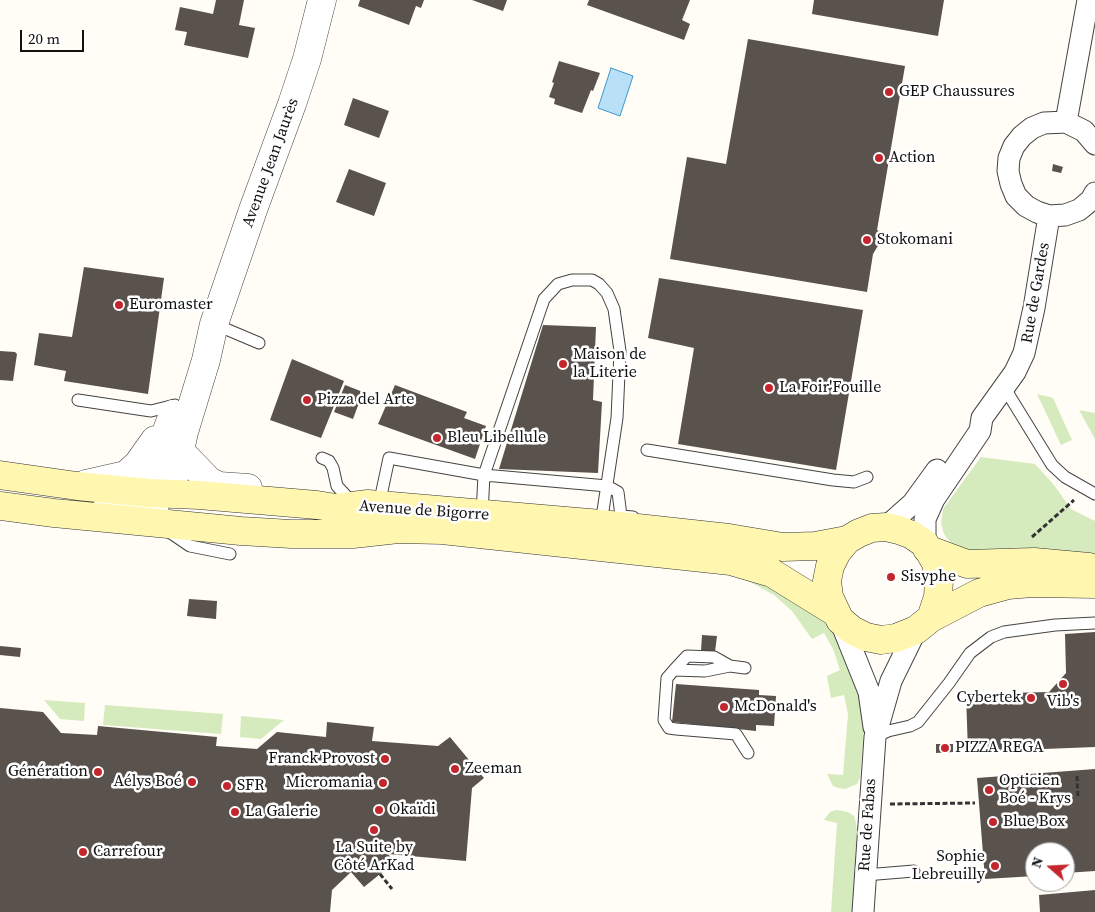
<!DOCTYPE html>
<html>
<head>
<meta charset="utf-8">
<style>
  body { margin:0 }
  #map { position:relative; width:1095px; height:912px; overflow:hidden; background:#fffdf5; font-family:"Source Serif 4",serif }
  canvas { display:block }
  .north { position:absolute; left:1025px; top:842px; width:50px; height:50px; box-sizing:border-box; background:#fff; border:1px solid #a0a0a0; border-radius:50%; rotate:289deg; font-size:14px; font-weight:700; line-height:20px; text-align:center; color:#111 }
  .north::after { content:''; display:block; margin:auto; width:18px; height:22px; background:#c4262e; clip-path:polygon(50% 0,100% 100%,50% 72%,0 100%) }
  .scale { position:absolute; left:20px; top:30px; width:64px; height:22px; box-sizing:border-box; border:2px solid #111; border-top:0; padding-left:6px; font-size:15px; line-height:18px; white-space:nowrap; color:#111; -webkit-text-stroke:4px #fff; paint-order:stroke }
</style>
</head>
<body>
<div id="map">
<canvas width="1095" height="912"></canvas>
<div class="north">N</div>
<div class="scale">20 m</div>
</div>
<script>
const context = document.querySelector('canvas').getContext('2d');
context.lineJoin = 'round';
function fill(path, color) {
  context.fillStyle = color;
  context.fill(path, 'evenodd');
}
function toPath(rows) {
  const path = new Path2D();
  for (const r of rows) {
    path.moveTo(r[0], r[1]);
    for (let i = 2; i < r.length; i += 2) path.lineTo(r[i], r[i + 1]);
  }
  return path;
}
function strokePath(path, color, width, dash) {
  context.strokeStyle = color;
  context.lineWidth = width;
  context.lineCap = dash ? 'butt' : 'round';
  context.setLineDash(dash || []);
  context.stroke(path);
}
function drawText(font, color, halo, rows, align = 'center') {
  context.font = font + ' "Source Serif 4",serif';
  context.lineWidth = 5;
  context.setLineDash([]);
  context.textBaseline = 'middle';
  context.strokeStyle = halo;
  context.fillStyle = color;
  for (const [text, x, y, turn = 0] of rows) {
    context.save();
    context.translate(x, y);
    context.rotate((+turn || 0) * Math.PI / 180);
    context.textAlign = isNaN(turn) ? turn : align;
    if (halo) context.strokeText(text, 0, 0);
    context.fillText(text, 0, 0);
    context.restore();
  }
}
fill(toPath([
  [1037,394,1053,398,1072,440,1061,445],
  [1079,410,1095,413,1095,439],
  [981,457,1035,464,1054,485,1071,509,1095,521,1095,560,964,552,953,546,944,534,941,523,943,509],
  [740,570,802,599,828,625,849,661,865,715,860,778,857,784,845,789,838,788,833,786,827,774,843,775,848,714,844,695,831,698,827,676,840,670,833,649,824,633,812,639,792,611,774,595,739,576],
  [44,700,85,703,84,721,60,719],
  [105,705,223,714,221,734,103,725],
  [241,716,284,720,261,739,240,737],
  [836,810,848,812,854,816,856,823,857,832,852,912,831,912,837,823,824,820,830,812]
]), '#d5ebbd');
const water = toPath([
  [611,68,633,76,620,116,598,108,611,68]
]);
fill(water, '#b9e0f7');
strokePath(water, '#3f96cf', 1);
fill(toPath([
  [216,0,244,0,239,25,255,28,248,58,184,45,187,32,175,30,180,7,213,14],
  [360,0,424,0,421,8,416,6,409,25,358,6],
  [472,0,507,0,503,11],
  [589,0,690,0,682,20,690,24,684,40,587,5],
  [814,0,944,0,938,36,812,14],
  [748,39,905,66,877,230,885,234,873,254,867,292,670,259,687,157,726,164],
  [559,61,600,73,593,91,591,90,582,113,554,104,555,99,549,97,554,83,552,82],
  [353,98,389,111,379,138,344,125],
  [1053,164,1063,167,1061,173,1052,171],
  [349,169,386,183,374,216,336,202],
  [84,267,164,278,148,394,64,381,66,371,34,365,39,333,72,337],
  [659,278,863,310,836,470,678,444,694,348,648,338],
  [543,325,596,327,593,400,602,402,598,473,499,469],
  [0,351,15,352,17,354,13,381,0,380],
  [292,359,344,381,321,438,270,420],
  [345,385,363,392,353,419,334,412],
  [395,385,467,412,464,418,486,426,475,459,378,424],
  [189,599,217,601,216,619,187,616],
  [1095,632,1095,747,968,752,966,694,1049,692,1066,673,1065,634],
  [702,635,717,636,715,652,701,651],
  [0,646,21,648,20,657,0,655],
  [676,684,759,690,759,695,776,696,774,726,756,725,756,731,672,722],
  [0,708,43,712,61,733,97,735,98,726,217,737,216,746,257,749,277,732,326,737,327,722,374,727,372,741,438,746,450,737,484,778,472,788,466,861,388,854,395,862,364,887,351,872,332,890,330,912,0,912],
  [936,744,953,744,953,752,936,753],
  [1095,769,1095,871,1065,873,1065,852,1035,852,1035,876,985,879,977,778],
  [1095,890,1095,912,1040,912,1039,895]
]), '#5a524d');
const service = toPath([
  [214,324,259,343],
  [1004,387,1052,465,1065,477,1095,494],
  [78,400,151,411,175,405],
  [647,450,833,480,854,482,867,477],
  [322,458,329,461,333,468,337,486,350,500],
  [379,505,389,458,484,475,607,486,618,492,621,516,633,517],
  [482,514,484,475,544,299,558,284,572,280,592,280,599,284,607,293,614,309,620,351,617,418,601,524],
  [165,529,190,546,230,554],
  [745,668,730,666,705,671,674,670,667,678,664,720,669,728,676,729,736,734,748,753],
  [674,670,687,656,714,657,730,666],
  [875,737,888,731,910,726,918,722,949,683,970,653,991,637,1004,632,1055,625,1095,623],
  [865,875,914,871]
]);
const minor = toPath([
  [1066,122,1088,0],
  [1095,144,1084,131,1066,122,1044,123,1032,128,1022,136,1014,146,1009,158,1008,171,1011,184,1016,196,1026,206,1037,212,1049,216,1065,215,1079,210,1091,200,1095,193],
  [886,527,913,503,937,470],
  [925,544,925,519,934,499,980,431,982,418,1015,372,1024,353,1034,308,1049,216],
  [840,620,869,692,874,727],
  [863,912,875,737,891,681,916,630]
]);
const tertiary = toPath([
  [180,451,209,481,219,486,248,488],
  [86,484,126,475,138,464,155,440],
  [106,510,131,513,140,510,172,486,184,432,206,360,214,324,254,207,292,104,307,59,322,0],
  [156,516,149,493,150,477,173,414]
]);
const secondary = toPath([
  [0,475,77,486,149,493,199,495,317,505,336,508,368,504,601,524,729,538,783,547,815,546,847,540],
  [0,506,54,513,241,531,291,534,353,534,398,529,442,530,731,561,772,573,835,612],
  [886,527,899,530,912,535,925,544,936,563,939,580,938,597,931,618,916,630,896,638,881,640,866,637,852,630,840,620,829,597,827,581,830,566,837,552,847,540,859,533,872,528,886,527],
  [927,549,967,564,1034,562,1089,567],
  [931,618,979,593,1008,585,1032,583,1095,584]
]);
strokePath(service, '#444', 13);
strokePath(minor, '#444', 23);
strokePath(tertiary, '#444', 29);
strokePath(secondary, '#333', 29);
strokePath(toPath([
  [1032,537,1074,500],
  [1077,776,1078,798],
  [890,804,975,803],
  [380,874,392,889]
]), '#333', 3, [5, 2.5]);
strokePath(service, '#fff', 11);
strokePath(minor, '#fff', 21);
strokePath(tertiary, '#fff', 28);
strokePath(secondary, '#fff6b0', 28);
for (const [x, y, r, color] of [
  [889,92,5,"#c4262e"],
  [879,158,5,"#c4262e"],
  [867,240,5,"#c4262e"],
  [119,305,5,"#c4262e"],
  [563,364,5,"#c4262e"],
  [769,388,5,"#c4262e"],
  [307,400,5,"#c4262e"],
  [437,438,5,"#c4262e"],
  [891,577,5,"#c4262e"],
  [1063,684,5,"#c4262e"],
  [1031,698,5,"#c4262e"],
  [724,707,5,"#c4262e"],
  [945,748,5,"#c4262e"],
  [385,759,5,"#c4262e"],
  [455,769,5,"#c4262e"],
  [98,772,5,"#c4262e"],
  [192,782,5,"#c4262e"],
  [383,783,5,"#c4262e"],
  [227,786,5,"#c4262e"],
  [989,790,5,"#c4262e"],
  [379,810,5,"#c4262e"],
  [235,812,5,"#c4262e"],
  [993,822,5,"#c4262e"],
  [374,830,5,"#c4262e"],
  [83,852,5,"#c4262e"],
  [995,866,5,"#c4262e"]
]) {
  const dot = new Path2D();
  dot.arc(x, y, r, 0, 2 * Math.PI);
  context.fillStyle = color;
  context.fill(dot);
  strokePath(dot, '#fff', 2);
}
drawText('16px', '#111', '#fff', [
  ["GEP Chaussures",899,92],
  ["Action",889,158],
  ["Stokomani",877,240],
  ["Euromaster",129,305],
  ["Maison de",573,355],
  ["la Literie",573,373],
  ["La Foir'Fouille",779,388],
  ["Pizza del Arte",317,400],
  ["Bleu Libellule",447,438],
  ["Sisyphe",901,577],
  ["Cybertek",1021,698,"right"],
  ["Vib's",1063,702,"center"],
  ["McDonald's",734,707],
  ["PIZZA REGA",955,748],
  ["Franck Provost",375,759,"right"],
  ["Zeeman",465,769],
  ["Génération",88,772,"right"],
  ["Opticien",999,781],
  ["Boé - Krys",999,799],
  ["Aélys Boé",182,782,"right"],
  ["Micromania",373,783,"right"],
  ["SFR",237,786],
  ["Okaïdi",389,810],
  ["La Galerie",245,812],
  ["Blue Box",1003,822],
  ["La Suite by",374,848,"center"],
  ["Côté ArKad",374,866,"center"],
  ["Carrefour",93,852],
  ["Sophie",985,857,"right"],
  ["Lebreuilly",985,875,"right"]
], 'left');
drawText('16px', '#111', '#fff', [
  ["Avenue Jean Jaurès",271,163,-70],
  ["Rue de Gardes",1036,293,-80],
  ["Avenue de Bigorre",424,511,4],
  ["Rue de Fabas",868,825,-86]
]);
</script>
</body>
</html>
